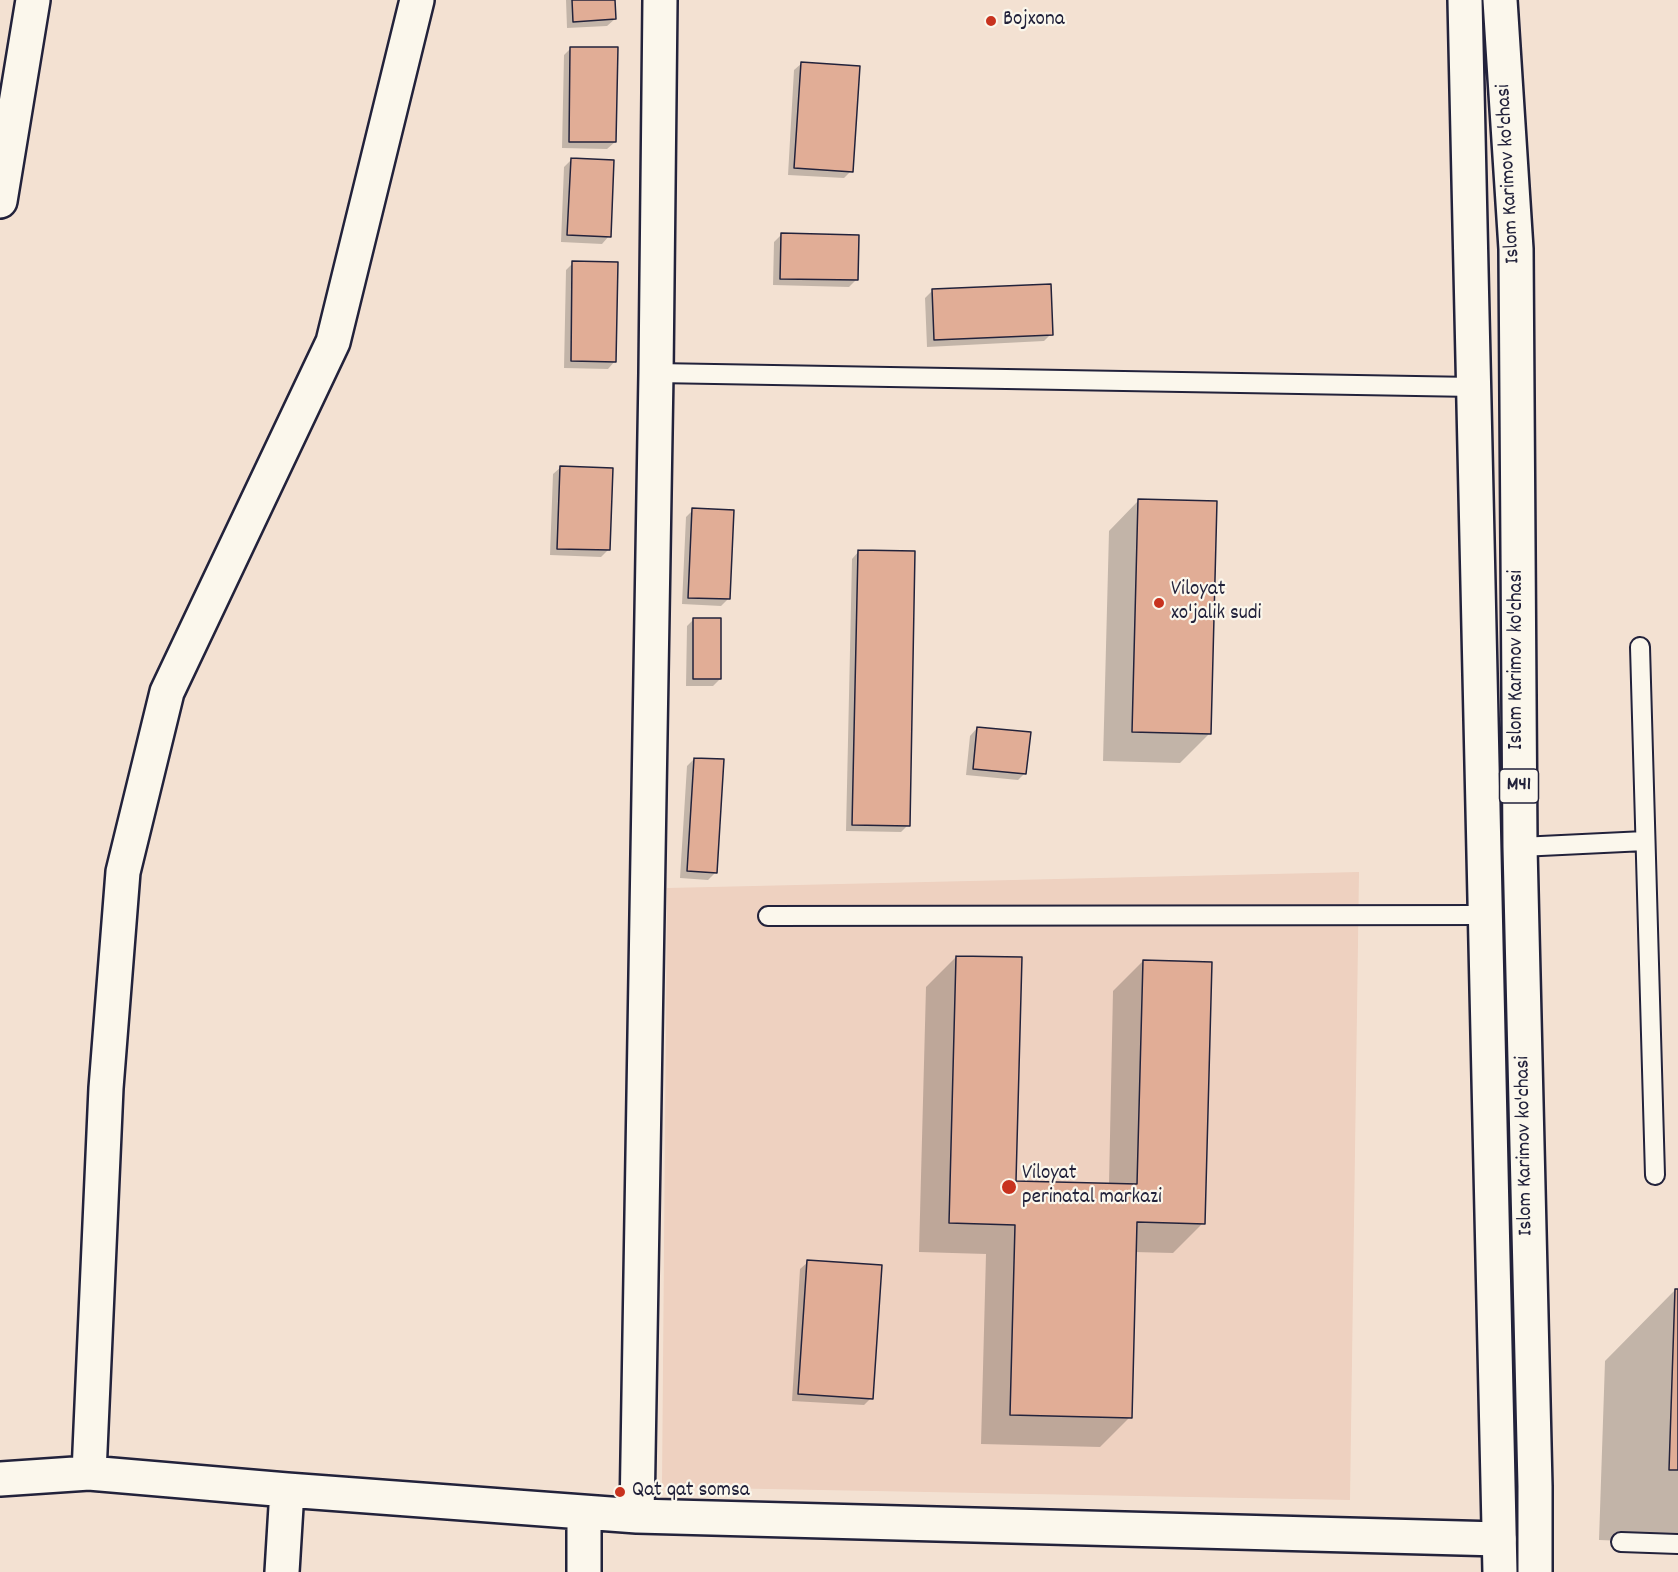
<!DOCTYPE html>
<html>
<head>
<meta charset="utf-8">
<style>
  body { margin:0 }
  canvas { display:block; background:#f3e1d2 }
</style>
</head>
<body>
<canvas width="1678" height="1572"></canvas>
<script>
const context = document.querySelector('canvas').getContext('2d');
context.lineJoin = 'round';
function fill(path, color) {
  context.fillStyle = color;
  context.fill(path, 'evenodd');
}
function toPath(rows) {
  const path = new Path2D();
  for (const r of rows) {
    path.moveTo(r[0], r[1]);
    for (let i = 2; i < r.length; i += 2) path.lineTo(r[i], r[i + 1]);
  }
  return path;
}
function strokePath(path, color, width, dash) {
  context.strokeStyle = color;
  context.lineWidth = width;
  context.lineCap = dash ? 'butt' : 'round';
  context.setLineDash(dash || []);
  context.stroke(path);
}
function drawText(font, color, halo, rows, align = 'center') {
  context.font = font + ' Dekko,sans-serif';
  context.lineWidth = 4.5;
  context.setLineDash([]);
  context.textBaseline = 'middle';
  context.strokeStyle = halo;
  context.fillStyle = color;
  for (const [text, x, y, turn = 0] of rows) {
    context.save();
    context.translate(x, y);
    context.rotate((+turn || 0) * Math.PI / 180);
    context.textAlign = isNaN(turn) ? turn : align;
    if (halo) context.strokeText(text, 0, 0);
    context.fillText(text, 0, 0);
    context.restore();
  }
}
fill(toPath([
  [1359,872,1350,1500,662,1487,667,888]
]), '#eed1c0');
fill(toPath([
  [566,0,614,0,615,19,607,26,567,28],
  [571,48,615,142,607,149,562,148,564,55],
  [802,63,851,171,844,178,788,175,794,70],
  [571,160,609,236,602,244,561,242,564,167],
  [781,235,857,279,849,287,773,285,774,242],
  [573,263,615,361,608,369,564,368,566,270],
  [932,291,1051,334,1044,341,927,347,925,298],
  [561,467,608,550,601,557,550,555,553,474],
  [1138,501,1210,733,1180,763,1103,761,1109,531],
  [693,510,728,599,721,606,682,604,686,517],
  [859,551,908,825,901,832,846,831,852,559],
  [694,619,720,679,713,686,686,686,687,626],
  [977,728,1025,773,1018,780,966,775,970,736],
  [694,759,715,873,708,880,680,878,687,766],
  [956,957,1014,1182,1109,1184,1113,991,1143,961,1203,1223,1173,1253,1134,1252,1130,1417,1100,1447,981,1444,986,1254,919,1252,926,987],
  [808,1262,871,1398,864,1405,792,1401,800,1269],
  [1675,1290,1678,1290,1678,1543,1599,1540,1605,1361]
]), '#0003');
const building = toPath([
  [572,0,615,0,616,19,573,22,572,0],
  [570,47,618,47,616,142,569,142,570,47],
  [801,62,860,66,853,172,794,168,801,62],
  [571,158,614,160,611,237,567,235,571,158],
  [781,233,859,235,858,280,780,279,781,233],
  [572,261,618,262,616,362,571,361,572,261],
  [1051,284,1053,335,934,340,932,289,1051,284],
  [560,466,613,468,610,550,557,549,560,466],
  [1138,499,1217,501,1211,734,1132,732,1138,499],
  [692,508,734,510,730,599,688,598,692,508],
  [858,550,915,551,910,826,852,825,858,550],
  [693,618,721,618,721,679,693,679,693,618],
  [977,727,1031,732,1026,774,973,769,977,727],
  [694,758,724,759,717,873,687,871,694,758],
  [956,956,1022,957,1016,1181,1137,1184,1143,960,1212,962,1205,1224,1137,1222,1132,1418,1010,1415,1015,1225,949,1223,956,956],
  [807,1260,882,1265,873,1399,798,1394,807,1260],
  [1675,1289,1678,1289,1678,1470,1669,1470,1675,1289]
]);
fill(building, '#e1ad96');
strokePath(building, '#22223b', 1.5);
const lane = toPath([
  [656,373,1474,387],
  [1640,647,1655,1175],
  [1520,847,1645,841],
  [768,916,1485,915],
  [1621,1542,1678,1544]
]);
const street = toPath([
  [0,201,33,0],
  [89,1473,106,1088,123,872,167,692,333,342,417,0],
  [0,1479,89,1473,287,1490,637,1516,1499,1539],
  [584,1512,584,1572],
  [637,1516,656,373,660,0],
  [282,1572,287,1490]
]);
const primary = toPath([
  [1465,0,1500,1572],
  [1500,0,1516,249,1520,847,1535,1486,1535,1572]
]);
strokePath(lane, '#22223b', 22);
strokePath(street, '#22223b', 38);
strokePath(primary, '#22223b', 38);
strokePath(lane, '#fbf7ec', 18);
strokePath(street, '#fbf7ec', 33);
strokePath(primary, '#fbf7ec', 33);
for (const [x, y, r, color] of [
  [991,21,6,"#c8321e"],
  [1159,603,6,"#c8321e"],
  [1009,1187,8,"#c8321e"],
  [620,1492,6,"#c8321e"]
]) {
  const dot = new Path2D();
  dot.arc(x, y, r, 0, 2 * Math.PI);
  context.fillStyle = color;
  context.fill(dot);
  strokePath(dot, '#fbf7ec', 2);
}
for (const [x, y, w] of [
  [1519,786,39]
]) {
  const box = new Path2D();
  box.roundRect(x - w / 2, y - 17, w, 34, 4.5);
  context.fillStyle = '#fbf7ec';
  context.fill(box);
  strokePath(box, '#22223b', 1.5);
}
drawText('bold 20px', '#22223b', null, [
  ["M41",1519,786]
]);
drawText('21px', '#22223b', '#fbf7ec', [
  ["Bojxona",1003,21],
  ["Viloyat",1171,591],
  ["xo'jalik sudi",1171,615],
  ["Viloyat",1022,1175],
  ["perinatal markazi",1022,1199],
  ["Qat qat somsa",632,1492]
], 'left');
drawText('21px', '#22223b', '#fbf7ec', [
  ["Islom Karimov ko'chasi",1510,174,-93],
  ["Islom Karimov ko'chasi",1518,660,-90],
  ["Islom Karimov ko'chasi",1526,1146,-91]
]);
</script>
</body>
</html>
